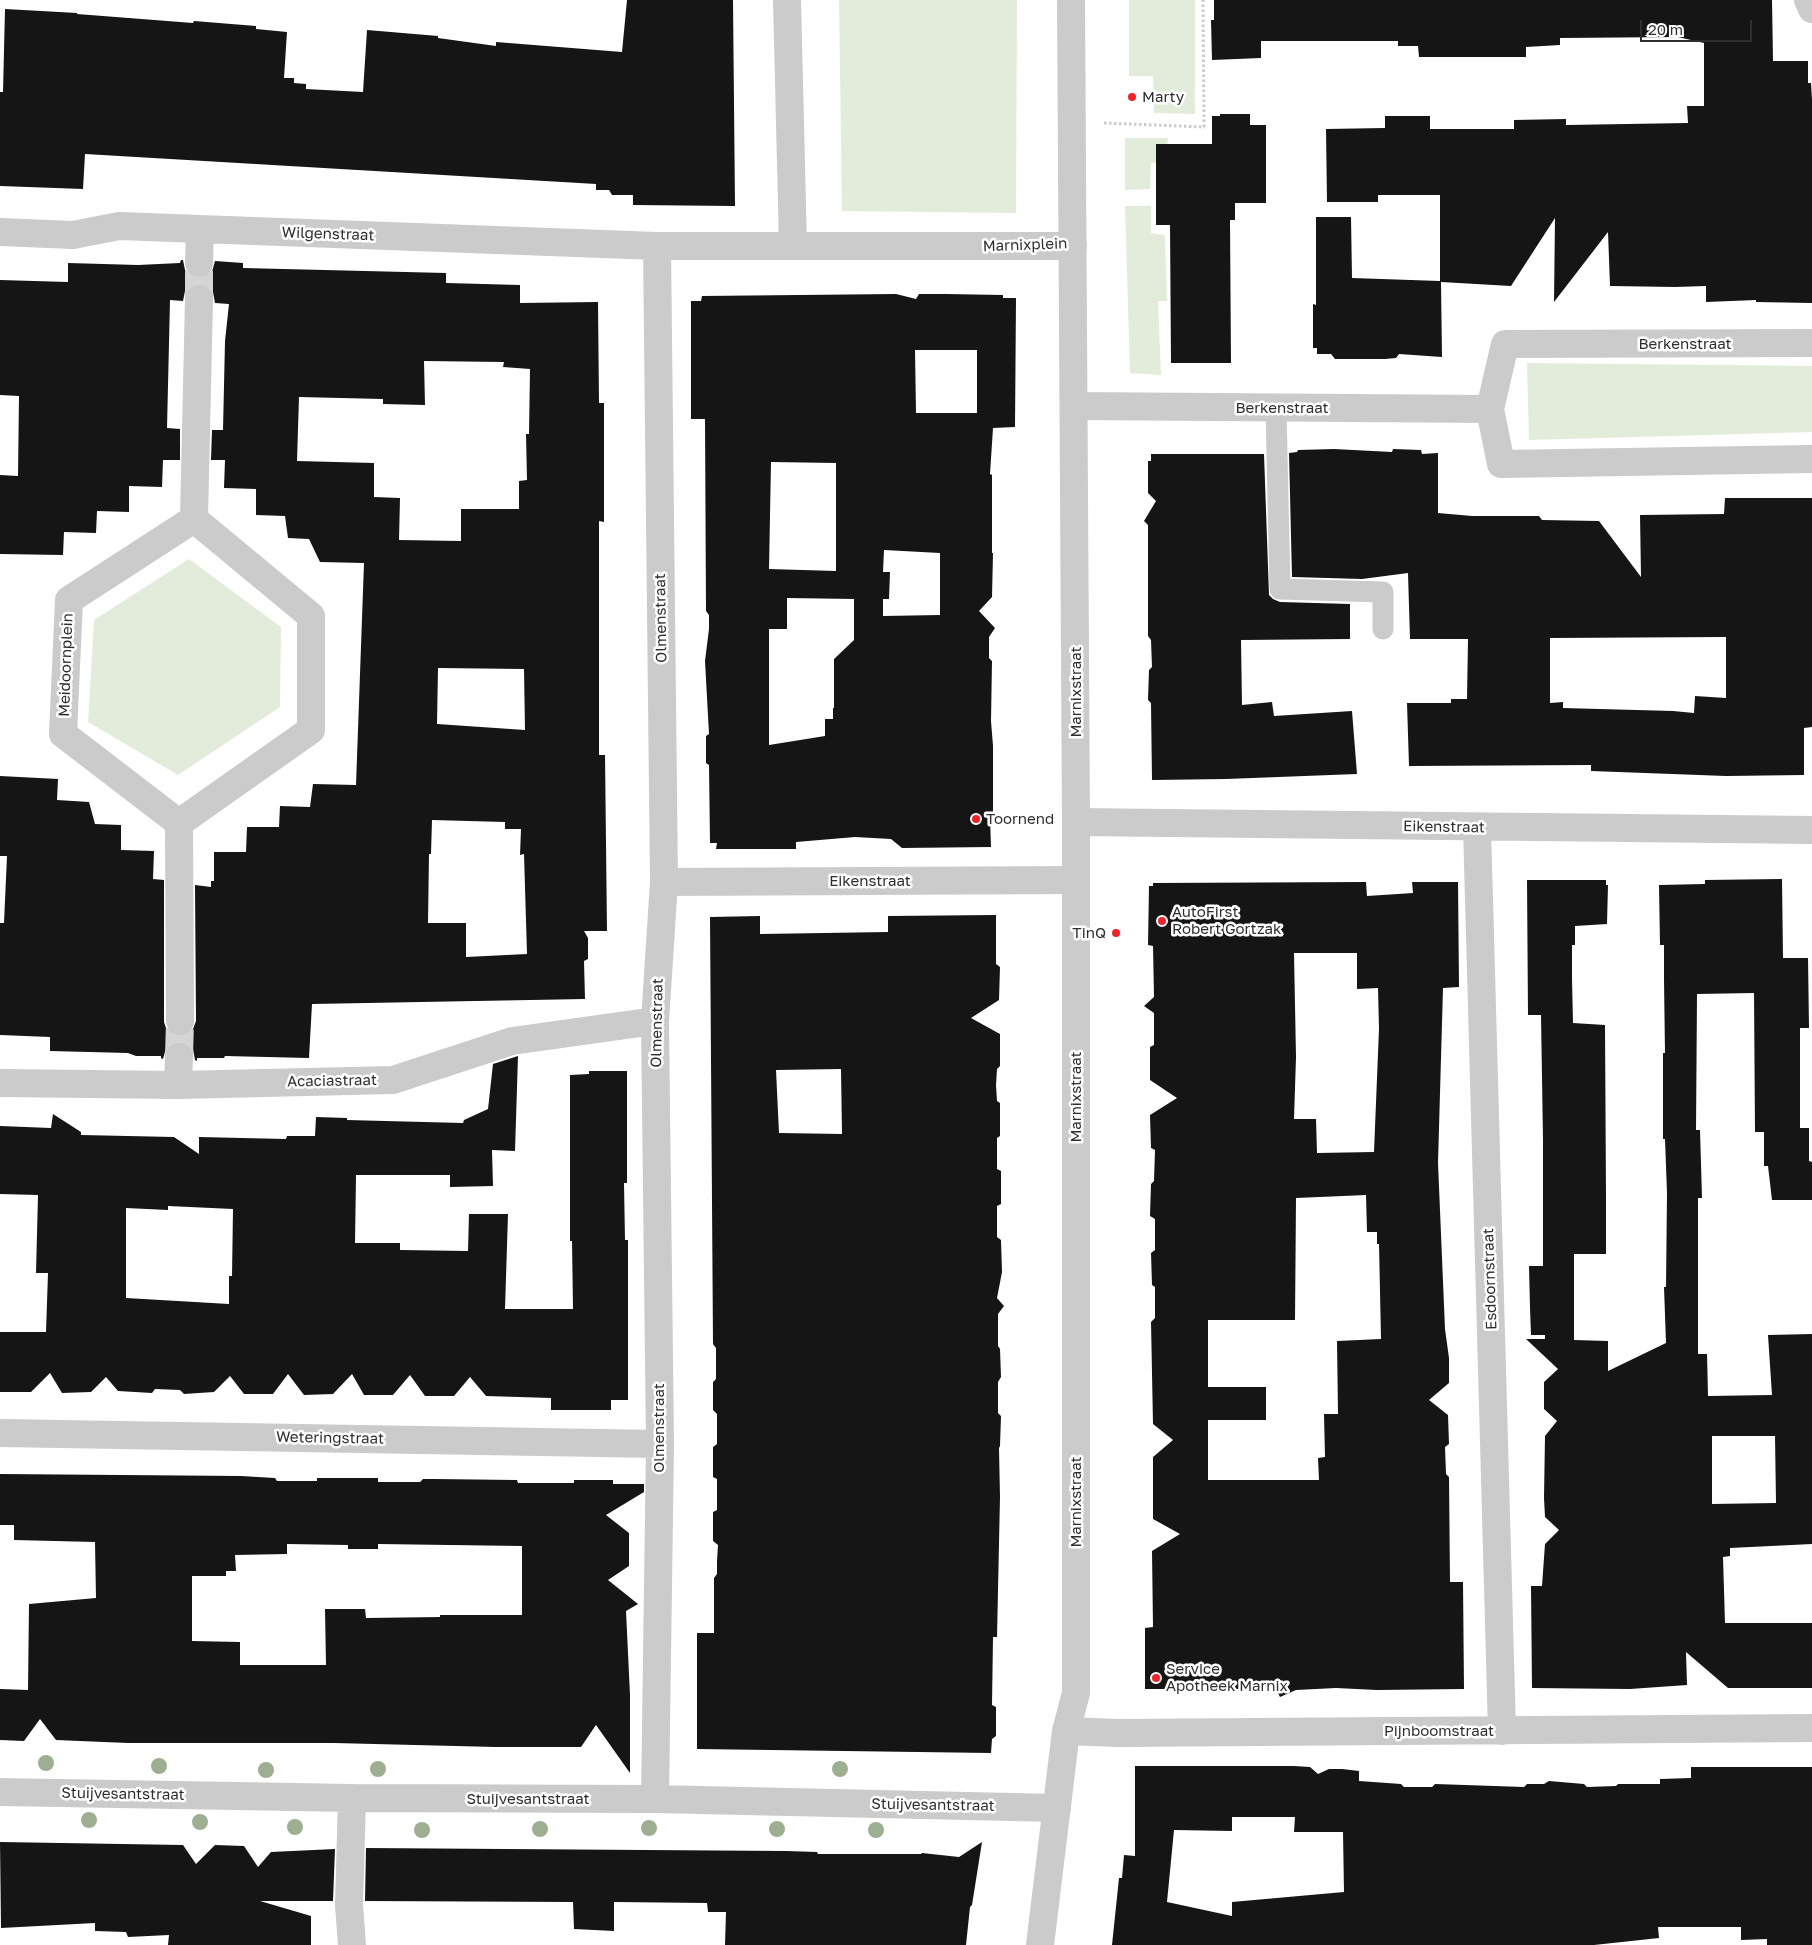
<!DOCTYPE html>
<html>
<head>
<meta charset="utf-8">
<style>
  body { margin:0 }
  #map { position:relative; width:1812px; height:1945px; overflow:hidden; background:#fff; font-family:"Golos Text",sans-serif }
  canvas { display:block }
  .scale { position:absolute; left:1640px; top:20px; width:112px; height:22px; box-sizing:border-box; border:2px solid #2e2e2e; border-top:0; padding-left:6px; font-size:15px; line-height:18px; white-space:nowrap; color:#2e2e2e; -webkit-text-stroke:4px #fff; paint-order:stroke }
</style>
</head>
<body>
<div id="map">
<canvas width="1812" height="1945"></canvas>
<div class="scale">20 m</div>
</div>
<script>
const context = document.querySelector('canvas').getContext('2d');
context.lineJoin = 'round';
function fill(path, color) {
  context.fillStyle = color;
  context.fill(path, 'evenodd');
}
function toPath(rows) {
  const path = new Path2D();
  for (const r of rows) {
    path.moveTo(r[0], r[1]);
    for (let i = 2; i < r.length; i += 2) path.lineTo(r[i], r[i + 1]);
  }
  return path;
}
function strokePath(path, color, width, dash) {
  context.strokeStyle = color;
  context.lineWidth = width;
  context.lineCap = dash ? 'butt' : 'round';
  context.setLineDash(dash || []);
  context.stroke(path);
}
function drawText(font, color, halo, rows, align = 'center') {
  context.font = font + ' "Golos Text",sans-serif';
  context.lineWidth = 5;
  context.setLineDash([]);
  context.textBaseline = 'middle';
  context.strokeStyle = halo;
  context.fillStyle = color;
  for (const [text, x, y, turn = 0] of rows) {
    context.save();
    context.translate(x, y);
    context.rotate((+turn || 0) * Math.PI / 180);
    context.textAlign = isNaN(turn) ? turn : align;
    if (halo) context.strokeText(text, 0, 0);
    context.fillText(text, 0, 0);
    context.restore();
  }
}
fill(toPath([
  [839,0,1017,0,1016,213,842,211],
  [1129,0,1195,0,1195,114,1154,113,1153,76,1129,76],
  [1125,138,1168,138,1166,162,1151,163,1150,189,1125,190],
  [1125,206,1151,206,1151,233,1165,235,1167,301,1158,301,1161,375,1130,373],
  [1527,363,1812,366,1812,432,1529,440],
  [189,559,281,627,280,707,178,775,88,722,94,620]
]), '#e3ecda');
fill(toPath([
  [627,0,733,0,735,206,633,205,633,195,612,195,609,190,596,190,596,184,85,154,83,189,0,186,0,92,3,92,5,9,77,13,77,14,193,23,194,21,256,26,256,29,287,32,284,78,294,78,294,83,306,84,306,89,363,92,367,30,438,36,438,38,496,46,496,42,622,52],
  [1214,0,1772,0,1773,61,1808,61,1808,83,1811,83,1812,100,1812,303,1756,302,1756,300,1706,302,1706,286,1675,287,1610,286,1608,232,1554,302,1555,218,1511,286,1441,282,1442,357,1399,354,1396,358,1385,359,1335,359,1331,354,1317,354,1317,348,1313,348,1313,304,1316,305,1316,217,1351,217,1352,278,1440,281,1440,195,1378,195,1378,202,1327,202,1326,129,1385,128,1385,116,1430,116,1430,129,1514,129,1514,120,1566,119,1566,125,1688,123,1687,106,1704,106,1704,43,1678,37,1560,38,1560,45,1526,47,1526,57,1419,57,1418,46,1398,46,1398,41,1261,41,1261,58,1212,60,1211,20,1214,20],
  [1220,114,1250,114,1250,125,1266,125,1266,203,1235,203,1235,220,1230,220,1231,363,1171,363,1170,225,1156,225,1156,144,1212,144,1212,116,1220,116],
  [181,260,183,260,185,270,190,276,198,279,206,277,212,272,215,261,243,263,243,268,446,273,446,283,520,285,520,303,598,302,599,403,604,403,604,522,599,521,599,755,605,755,607,931,584,931,588,938,588,959,584,961,585,999,312,1004,309,1058,225,1056,224,1058,197,1058,197,1061,195,1060,193,1049,187,1044,180,1041,172,1043,166,1048,163,1059,161,1058,161,1056,136,1056,128,1053,50,1051,50,1037,0,1035,0,923,4,923,7,856,0,856,0,776,58,779,57,800,89,802,95,824,121,825,121,850,154,851,153,879,164,880,164,1022,166,1028,172,1034,180,1037,188,1034,193,1029,196,1021,195,885,211,887,211,881,214,881,214,852,246,852,247,827,279,827,280,806,310,807,313,784,356,785,364,563,320,562,309,539,288,538,285,516,256,515,256,489,224,488,225,460,211,460,212,430,223,430,225,341,229,304,215,303,213,292,208,286,200,283,192,285,185,291,183,301,170,300,167,428,180,429,180,460,163,460,162,487,129,486,129,512,97,511,96,533,64,532,63,555,0,554,0,475,18,476,19,396,0,395,0,280,68,282,68,263,138,265,180,263],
  [424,361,504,362,503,367,530,369,529,434,526,434,527,480,519,481,519,509,461,509,461,541,399,540,400,498,374,497,374,463,297,461,299,397,383,399,383,404,425,405],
  [438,668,524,669,525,730,437,724],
  [432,820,505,822,505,829,521,829,520,855,524,854,527,954,466,957,466,923,428,923,429,854,431,854],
  [896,294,916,299,919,294,946,294,1003,295,1003,298,1016,298,1015,427,993,428,990,474,992,475,992,553,993,553,992,597,979,611,995,628,989,637,989,658,992,661,991,721,993,746,993,814,990,817,991,847,902,848,891,839,855,837,796,842,796,849,716,849,717,843,710,843,709,765,706,763,706,736,709,734,705,661,709,629,709,615,706,611,705,419,691,419,691,301,701,301,702,296],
  [915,350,977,350,977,413,916,413],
  [771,462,836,463,836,571,769,569],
  [884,550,940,553,940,615,883,616,883,599,889,599,890,572,883,572],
  [787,598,854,599,854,640,834,659,834,708,833,708,833,719,825,719,825,736,769,745,769,629,787,629],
  [1334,449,1392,452,1393,449,1421,450,1422,454,1438,453,1438,513,1472,516,1539,516,1542,520,1599,521,1641,577,1640,515,1724,514,1725,498,1812,498,1812,727,1804,728,1804,775,1726,776,1591,771,1591,765,1409,766,1407,703,1451,703,1451,699,1467,699,1468,639,1410,639,1408,573,1362,579,1292,577,1289,453,1297,452,1298,450],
  [1726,637,1726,698,1695,696,1694,713,1673,711,1563,708,1563,702,1550,703,1550,638],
  [1151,454,1264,454,1269,595,1273,599,1280,602,1350,604,1350,639,1241,640,1242,705,1272,702,1274,716,1352,711,1357,774,1226,779,1152,780,1151,703,1148,700,1149,670,1152,667,1151,640,1148,636,1148,525,1144,521,1156,501,1148,493,1148,461,1151,461],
  [1782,879,1783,958,1808,958,1809,1028,1800,1028,1800,1128,1809,1128,1809,1161,1812,1162,1812,1200,1772,1200,1768,1166,1764,1166,1764,1132,1755,1132,1754,993,1697,994,1696,1130,1700,1130,1702,1198,1698,1198,1698,1354,1707,1354,1708,1396,1772,1395,1768,1335,1812,1334,1812,1544,1730,1548,1730,1556,1723,1557,1725,1623,1812,1623,1812,1688,1728,1688,1686,1652,1687,1685,1630,1689,1532,1688,1531,1586,1542,1586,1545,1544,1559,1530,1545,1517,1544,1498,1545,1436,1557,1421,1544,1409,1544,1382,1558,1369,1526,1339,1545,1339,1545,1335,1531,1335,1530,1308,1529,1266,1543,1266,1543,1140,1541,1015,1528,1015,1527,880,1606,880,1606,885,1608,885,1607,924,1575,926,1575,945,1572,945,1572,979,1573,1023,1605,1025,1606,1197,1606,1254,1574,1254,1574,1340,1608,1341,1608,1371,1666,1343,1664,1287,1666,1287,1667,1193,1665,1139,1663,1139,1663,1053,1665,1053,1664,980,1664,945,1660,945,1659,885,1705,884,1705,880],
  [1712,1436,1775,1436,1776,1503,1712,1504],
  [1366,882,1367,896,1413,893,1412,882,1458,882,1459,987,1443,988,1438,1163,1445,1329,1449,1358,1449,1383,1429,1400,1448,1415,1449,1444,1445,1447,1446,1474,1449,1477,1450,1582,1463,1582,1464,1689,1377,1690,1336,1688,1296,1690,1280,1697,1276,1689,1145,1689,1145,1628,1153,1627,1152,1551,1180,1534,1153,1519,1153,1457,1173,1440,1153,1424,1151,1322,1155,1318,1155,1287,1152,1285,1151,1253,1155,1250,1155,1219,1150,1216,1151,1184,1154,1181,1155,1150,1151,1148,1150,1115,1177,1098,1150,1080,1150,1047,1154,1045,1154,1013,1144,1006,1154,997,1153,946,1148,945,1149,886,1153,886,1153,883],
  [1294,953,1357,953,1357,989,1378,988,1379,1029,1374,1152,1317,1153,1316,1119,1294,1119,1296,1057],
  [1366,1195,1367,1232,1377,1232,1377,1244,1379,1244,1381,1339,1337,1341,1338,1414,1324,1414,1325,1457,1318,1458,1319,1480,1208,1480,1208,1420,1266,1420,1266,1387,1208,1387,1208,1320,1295,1320,1296,1198],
  [996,915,996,964,1000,967,999,1000,971,1018,1000,1034,1000,1066,997,1069,996,1085,997,1101,1000,1103,1000,1136,997,1138,997,1169,1001,1171,1001,1204,997,1206,997,1237,1001,1240,1002,1272,997,1298,1004,1306,998,1314,998,1346,1000,1349,1001,1377,998,1382,998,1413,1001,1416,1000,1446,999,1448,1000,1497,997,1637,993,1637,992,1705,996,1707,996,1736,992,1739,991,1753,697,1749,697,1633,714,1633,714,1578,717,1574,717,1561,718,1545,713,1541,713,1512,717,1510,717,1479,713,1477,713,1447,717,1444,717,1414,713,1410,713,1382,716,1379,716,1348,713,1344,710,917,760,916,760,934,888,932,888,916],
  [841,1069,842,1134,779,1133,776,1070],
  [518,1056,515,1151,492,1150,493,1186,450,1187,450,1175,356,1175,355,1243,400,1243,400,1250,468,1251,469,1214,508,1214,505,1309,573,1309,572,1241,570,1241,570,1075,589,1074,589,1071,627,1071,627,1183,624,1183,625,1240,628,1240,628,1400,611,1400,611,1410,551,1410,551,1398,486,1396,470,1377,454,1396,425,1396,410,1375,393,1395,364,1395,352,1374,333,1394,304,1395,288,1374,273,1394,244,1394,230,1376,214,1392,184,1394,180,1390,155,1389,152,1393,118,1391,106,1377,91,1392,62,1393,50,1373,31,1392,0,1392,0,1332,46,1332,48,1273,36,1273,38,1195,0,1194,0,1126,51,1128,53,1114,81,1132,81,1135,174,1137,199,1154,199,1137,286,1139,287,1136,315,1136,316,1117,347,1118,347,1120,463,1123,464,1120,488,1109,493,1064],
  [168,1206,233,1209,232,1276,229,1276,229,1304,126,1298,126,1208,168,1210],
  [0,1474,241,1476,275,1478,277,1481,317,1481,317,1478,378,1478,378,1482,420,1482,423,1479,434,1479,517,1480,518,1483,574,1483,574,1480,613,1480,613,1484,644,1484,644,1492,606,1515,629,1533,629,1566,608,1580,638,1604,626,1611,630,1695,630,1773,596,1725,581,1747,496,1747,334,1743,128,1743,56,1740,40,1719,24,1741,0,1740,0,1689,28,1690,29,1604,96,1598,95,1542,14,1540,14,1525,0,1525],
  [287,1544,348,1545,348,1549,378,1549,378,1544,522,1546,522,1615,440,1615,440,1617,366,1618,365,1609,325,1609,326,1665,240,1665,240,1642,192,1641,192,1576,226,1576,226,1571,236,1571,235,1555,287,1554],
  [1135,1766,1294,1766,1310,1767,1318,1774,1329,1769,1342,1769,1359,1771,1359,1781,1401,1784,1404,1787,1432,1787,1435,1784,1524,1787,1527,1784,1544,1784,1549,1781,1584,1784,1587,1787,1616,1786,1618,1784,1660,1784,1660,1779,1691,1778,1691,1767,1812,1767,1812,1945,1767,1945,1767,1939,1741,1940,1741,1927,1658,1927,1659,1938,1594,1945,1112,1945,1119,1878,1122,1878,1124,1855,1135,1856],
  [1232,1817,1295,1817,1294,1832,1343,1832,1344,1892,1232,1902,1232,1916,1167,1902,1174,1830,1232,1831],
  [0,1842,183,1845,196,1864,215,1845,244,1846,258,1867,271,1852,335,1849,333,1901,260,1901,311,1916,311,1945,168,1945,169,1935,128,1937,126,1932,95,1931,95,1923,1,1928],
  [982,1842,972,1905,970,1907,966,1945,725,1945,726,1912,708,1912,707,1903,614,1902,614,1931,574,1929,573,1902,365,1901,366,1848,786,1851,817,1852,818,1854,921,1854,922,1853,959,1857]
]), '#151515');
strokePath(toPath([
  [199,299,199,263],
  [179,1057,180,1021]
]), '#d5d5d5', 28, [28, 14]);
strokePath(toPath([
  [1104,123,1204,127,1203,0]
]), '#cbcbcb', 3, [2.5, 2.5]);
strokePath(toPath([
  [1276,408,1280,589,1383,592,1383,629]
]), '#cbcbcb', 21);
strokePath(toPath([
  [787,0,793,246],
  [1808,0,1812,9],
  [0,232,73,235,119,226,657,246,1073,246],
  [199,263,200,229],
  [1812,343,1505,344,1490,409,1501,464,1812,459],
  [1075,406,1490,409],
  [194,519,199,299],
  [1076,822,1812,830],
  [179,823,63,734,69,600,194,519],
  [179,823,311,730,311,616,194,519],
  [179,823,180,1021],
  [1477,827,1502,1731],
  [664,882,1075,880],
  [0,1083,178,1085,393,1080,512,1041,655,1021],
  [178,1085,179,1057],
  [0,1433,660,1444],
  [1066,1731,1118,1733,1812,1728],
  [0,1792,352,1798,655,1799,1057,1808],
  [655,1799,660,1444,655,1021,664,882,657,246],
  [352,1945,349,1905,352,1798]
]), '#cbcbcb', 28);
strokePath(toPath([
  [1040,1945,1066,1731,1076,1693,1076,822,1071,0]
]), '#cbcbcb', 28);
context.fillStyle = '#9eaf91';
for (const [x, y] of [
  [46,1763],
  [159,1766],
  [378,1769],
  [840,1769],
  [266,1770],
  [89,1820],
  [200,1822],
  [295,1827],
  [649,1828],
  [540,1829],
  [777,1829],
  [422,1830],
  [876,1830]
]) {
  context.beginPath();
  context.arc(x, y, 8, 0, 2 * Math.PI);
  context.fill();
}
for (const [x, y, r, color] of [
  [1132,97,5,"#f42127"],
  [976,819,5,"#f42127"],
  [1162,921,5,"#f42127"],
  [1116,933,5,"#f42127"],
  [1156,1678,5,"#f42127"]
]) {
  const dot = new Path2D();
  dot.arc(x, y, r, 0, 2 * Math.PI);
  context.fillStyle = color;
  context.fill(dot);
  strokePath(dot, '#fff', 2);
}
drawText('15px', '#2e2e2e', '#fff', [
  ["Marty",1142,97],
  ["Toornend",986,819],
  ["AutoFirst",1172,912],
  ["Robert Gortzak",1172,929],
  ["TinQ",1106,933,"right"],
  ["Service",1166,1669],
  ["Apotheek Marnix",1166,1686]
], 'left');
drawText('15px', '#2e2e2e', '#fff', [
  ["Wilgenstraat",328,234,2],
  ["Marnixplein",1025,245,-2],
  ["Berkenstraat",1685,344],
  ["Berkenstraat",1282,408],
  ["Olmenstraat",661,618,-91],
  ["Meidoornplein",66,665,-88],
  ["Marnixstraat",1076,692,-90],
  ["Eikenstraat",1444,827,1],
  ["Eikenstraat",870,881],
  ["Olmenstraat",657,1023,-89],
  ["Acaciastraat",332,1081,-1],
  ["Marnixstraat",1076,1097,-90],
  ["Esdoornstraat",1490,1279,-92],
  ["Olmenstraat",659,1428,-90],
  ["Weteringstraat",330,1438,1],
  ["Marnixstraat",1076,1502,-90],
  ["Pijnboomstraat",1439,1731],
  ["Stuijvesantstraat",123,1794,1],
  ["Stuijvesantstraat",528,1799],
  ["Stuijvesantstraat",933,1805,1]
]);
</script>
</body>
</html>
